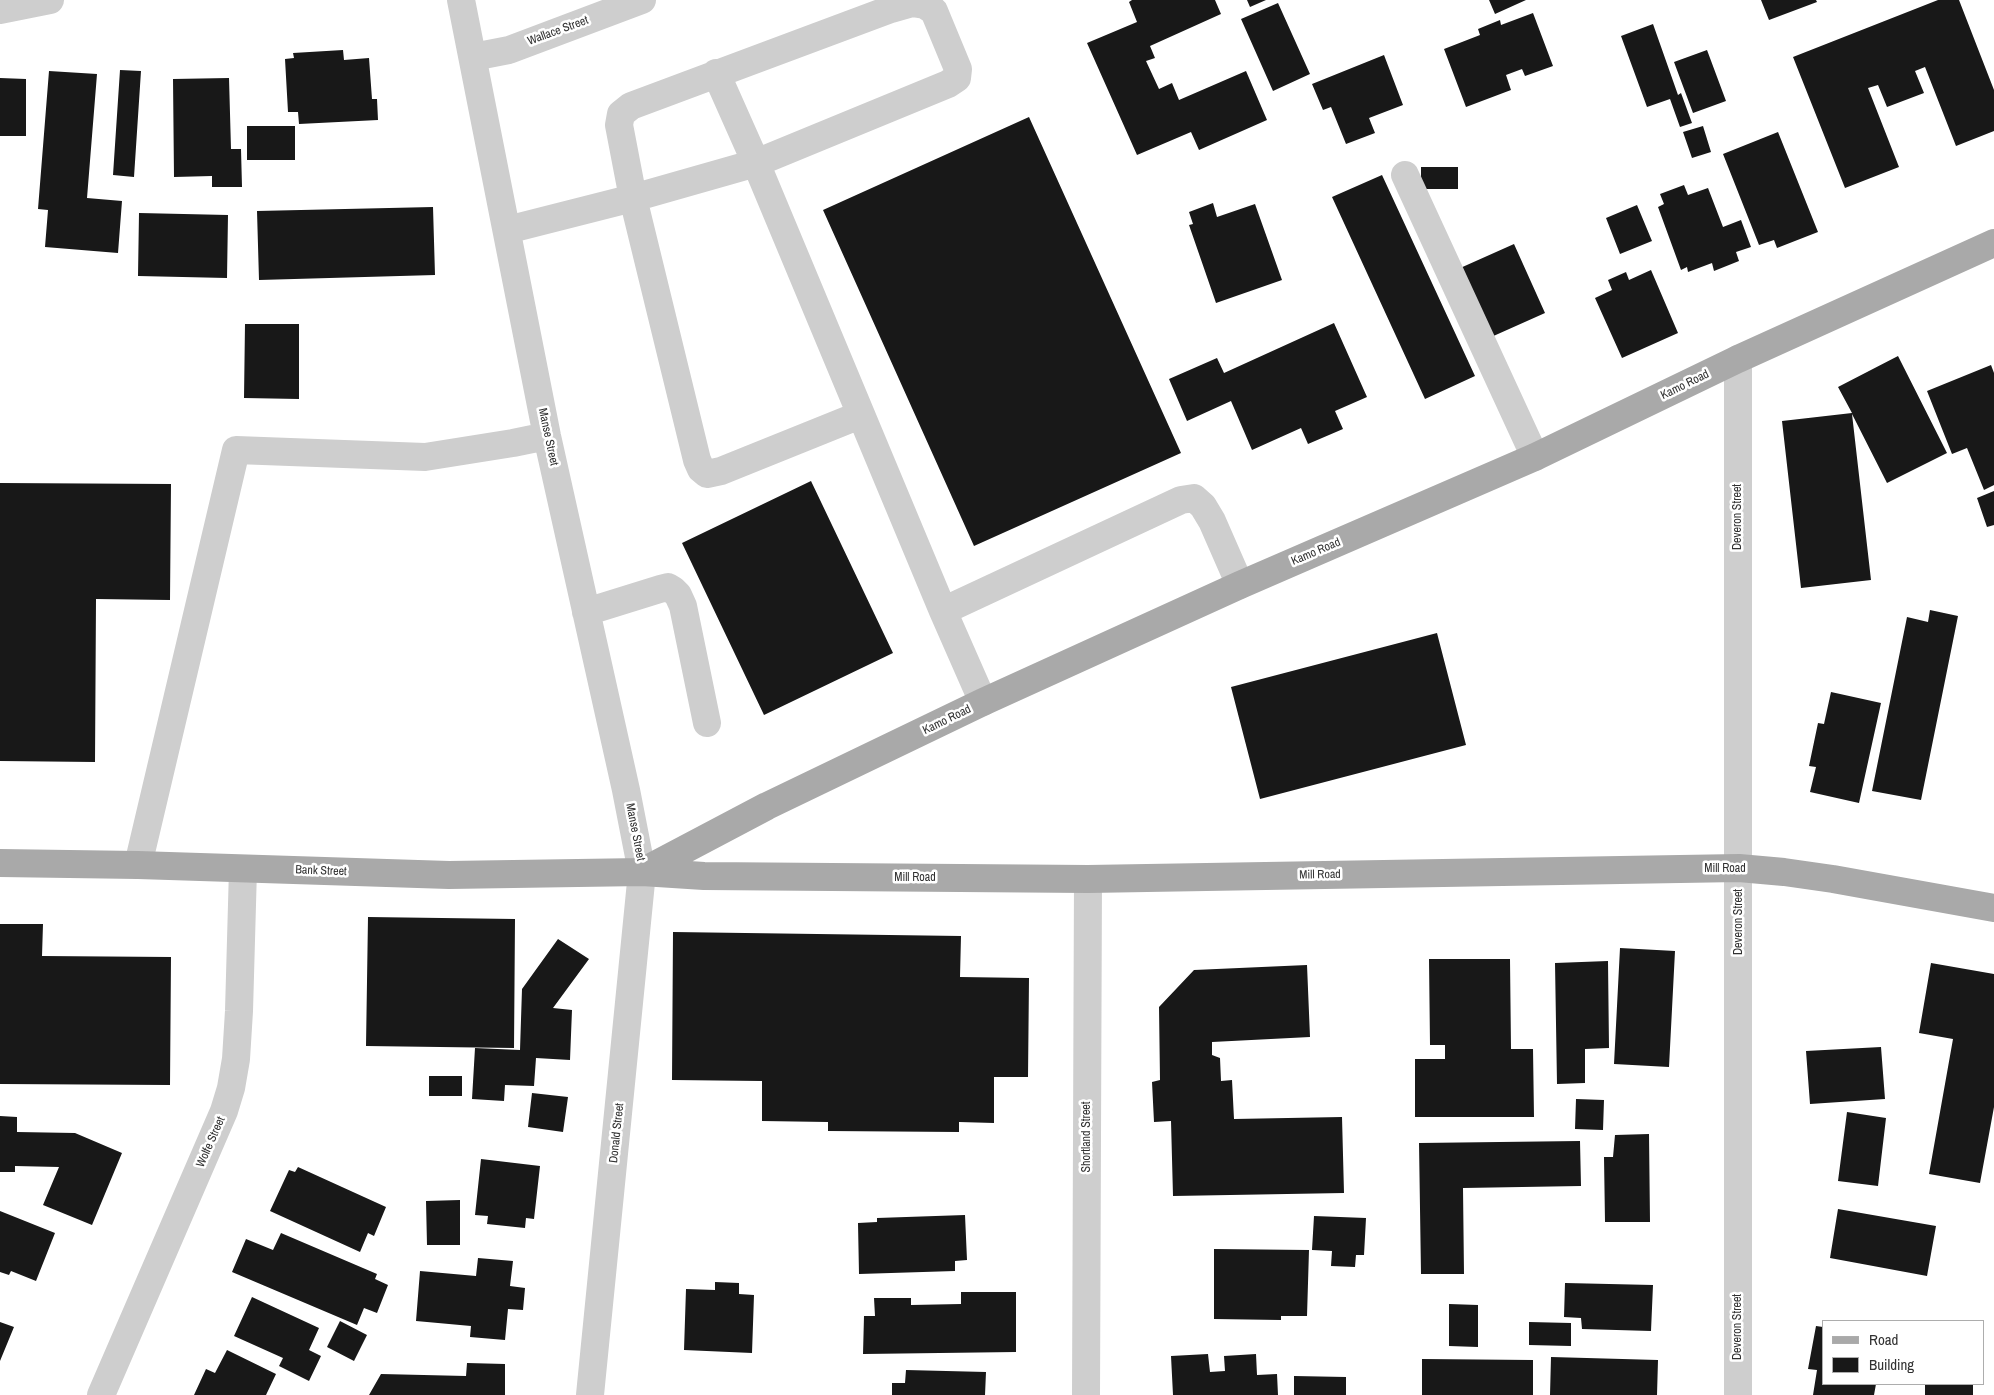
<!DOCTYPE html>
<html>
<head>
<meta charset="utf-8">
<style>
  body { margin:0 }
  #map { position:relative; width:1994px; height:1395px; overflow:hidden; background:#fff; font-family:"Archivo Narrow",sans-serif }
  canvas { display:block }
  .legend { position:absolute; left:1822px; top:1320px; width:162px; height:65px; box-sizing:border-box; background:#fff; border:1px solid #adadad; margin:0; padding:6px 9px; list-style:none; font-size:15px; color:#313131 }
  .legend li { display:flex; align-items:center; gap:10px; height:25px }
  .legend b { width:25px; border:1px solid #adadad }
</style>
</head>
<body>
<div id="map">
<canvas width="1994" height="1395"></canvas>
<ul class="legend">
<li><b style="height:6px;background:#a9a9a9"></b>Road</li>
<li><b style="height:14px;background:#181818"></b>Building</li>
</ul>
</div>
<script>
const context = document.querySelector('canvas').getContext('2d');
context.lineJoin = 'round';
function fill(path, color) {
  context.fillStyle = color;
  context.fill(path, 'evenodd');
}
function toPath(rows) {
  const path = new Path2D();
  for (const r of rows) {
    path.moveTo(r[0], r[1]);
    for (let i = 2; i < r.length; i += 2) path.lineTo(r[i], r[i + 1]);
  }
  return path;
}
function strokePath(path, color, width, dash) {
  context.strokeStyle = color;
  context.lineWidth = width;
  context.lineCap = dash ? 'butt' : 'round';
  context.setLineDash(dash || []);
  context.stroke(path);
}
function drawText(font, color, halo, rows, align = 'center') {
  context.font = font + ' "Archivo Narrow",sans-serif';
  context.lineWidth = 5;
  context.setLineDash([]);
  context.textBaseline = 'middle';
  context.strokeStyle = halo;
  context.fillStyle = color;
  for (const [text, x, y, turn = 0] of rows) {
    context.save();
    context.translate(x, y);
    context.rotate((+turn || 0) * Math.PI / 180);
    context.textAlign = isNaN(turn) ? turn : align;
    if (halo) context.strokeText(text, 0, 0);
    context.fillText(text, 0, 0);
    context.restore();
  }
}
fill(toPath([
  [1132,0,1215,0,1221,14,1150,46,1155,58,1146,61,1159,89,1172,83,1179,100,1246,71,1267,120,1199,150,1191,132,1137,155,1087,43,1137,22,1129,2],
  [1247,0,1266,0,1250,7],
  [1489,0,1526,0,1495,14],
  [1761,0,1816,0,1817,2,1769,20],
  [1938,0,1959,0,1994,90,1994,131,1956,146,1925,67,1915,71,1924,93,1887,107,1878,85,1868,88,1899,167,1845,188,1793,57],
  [1278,3,1310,74,1273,91,1241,19],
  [1533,13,1553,66,1525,76,1522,69,1506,75,1511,90,1466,107,1444,49,1480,35,1478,29,1500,20,1501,25],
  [1653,24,1678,95,1681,93,1692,123,1680,127,1670,99,1647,107,1621,36],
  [343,50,344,60,369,58,372,99,377,99,378,120,299,124,298,112,288,112,285,59,294,58,293,53],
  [1707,50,1726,101,1693,113,1674,62],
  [1384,55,1403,105,1369,118,1375,133,1346,144,1331,107,1323,110,1312,84],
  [120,70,141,71,134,177,113,175],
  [49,71,97,74,87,198,122,201,118,253,45,247,48,210,38,209],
  [0,78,26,79,26,136,0,136],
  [229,78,231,149,241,149,242,187,212,187,212,176,174,177,173,79],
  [1029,117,1181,453,974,546,823,210],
  [247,126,295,126,295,160,247,160],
  [1703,126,1711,152,1692,158,1683,132],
  [1778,132,1818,232,1777,248,1774,240,1759,245,1723,154],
  [1421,167,1458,167,1458,189,1421,189],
  [1382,175,1475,376,1425,399,1332,197],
  [1684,185,1688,195,1708,188,1723,227,1741,220,1751,247,1736,252,1739,261,1714,271,1712,263,1688,272,1687,267,1681,270,1658,207,1664,204,1660,194],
  [1213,203,1217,217,1255,204,1282,280,1216,303,1189,225,1193,224,1189,212],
  [1637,205,1652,241,1620,254,1606,218],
  [433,207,435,275,259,280,257,211],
  [139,213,228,215,227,278,138,276],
  [1514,244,1545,313,1489,338,1458,269],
  [1651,270,1678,333,1622,358,1595,298,1612,290,1608,280,1626,272,1629,280],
  [1334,323,1367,397,1335,411,1343,429,1308,444,1301,428,1252,450,1231,401,1187,421,1169,379,1217,358,1224,373],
  [245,324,299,324,299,399,244,398],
  [1898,356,1947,453,1887,483,1852,414,1871,580,1801,588,1782,421,1852,413,1838,387],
  [1991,365,1994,373,1994,485,1984,490,1967,448,1952,454,1927,391],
  [811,481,893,653,764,715,682,543],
  [0,483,171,484,170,600,96,599,95,762,0,761],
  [1994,491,1994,525,1987,527,1977,498],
  [1930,610,1958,616,1921,800,1872,791,1907,617,1928,622],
  [1437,633,1466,745,1260,799,1231,687],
  [1831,692,1881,703,1859,803,1810,792,1816,767,1809,766,1818,723,1824,724],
  [368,917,515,919,514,1048,366,1046],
  [0,924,43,924,42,956,171,957,170,1085,0,1084],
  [673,932,961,936,960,977,1029,978,1028,1077,994,1077,994,1123,959,1122,959,1132,828,1131,828,1122,762,1121,762,1081,672,1080],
  [558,939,589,959,553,1008,572,1010,570,1060,536,1058,534,1086,505,1085,504,1101,472,1099,475,1048,520,1050,522,989],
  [1620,948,1675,951,1669,1067,1614,1064],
  [1429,959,1510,959,1511,1049,1533,1049,1534,1117,1415,1117,1415,1059,1445,1059,1445,1045,1430,1045],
  [1608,961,1609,1048,1585,1049,1585,1083,1557,1084,1555,963],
  [1931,963,1994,974,1994,1107,1980,1183,1929,1174,1953,1039,1919,1033],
  [1307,965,1310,1037,1212,1042,1212,1055,1220,1058,1221,1081,1232,1080,1234,1119,1342,1117,1344,1193,1173,1196,1171,1121,1154,1122,1152,1082,1160,1080,1159,1007,1194,970],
  [1881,1047,1885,1099,1810,1104,1806,1051],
  [429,1076,462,1076,462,1096,429,1096],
  [532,1093,568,1097,563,1132,528,1127],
  [1576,1099,1604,1100,1603,1130,1575,1129],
  [1847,1112,1886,1118,1878,1186,1838,1181],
  [0,1116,17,1117,17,1132,75,1133,122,1153,92,1225,43,1205,59,1167,15,1166,15,1172,0,1172],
  [1649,1134,1650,1222,1605,1222,1604,1157,1613,1157,1615,1135],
  [1580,1141,1581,1186,1463,1188,1464,1274,1421,1274,1419,1143],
  [481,1159,540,1166,534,1219,526,1218,525,1228,487,1224,488,1216,475,1215],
  [298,1167,386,1207,374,1236,368,1233,360,1252,270,1211,289,1170,295,1172],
  [460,1200,460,1245,427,1245,426,1201],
  [1838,1209,1936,1226,1927,1276,1830,1258],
  [0,1211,55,1233,36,1281,11,1271,9,1275,0,1272],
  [965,1215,967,1260,955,1261,955,1271,859,1274,858,1223,877,1222,877,1218],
  [1314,1216,1366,1218,1364,1255,1356,1255,1355,1267,1331,1266,1332,1251,1312,1250],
  [281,1233,377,1274,375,1279,388,1285,377,1313,364,1308,357,1325,232,1272,246,1239,273,1250],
  [1214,1249,1309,1250,1307,1316,1281,1316,1281,1320,1214,1319],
  [478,1258,513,1261,510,1286,525,1288,523,1310,508,1309,505,1340,470,1337,471,1326,416,1321,420,1271,476,1276],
  [715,1282,739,1283,739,1294,754,1295,752,1353,684,1350,686,1289,715,1290],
  [1565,1283,1653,1285,1651,1331,1582,1329,1581,1318,1564,1317],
  [961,1292,1016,1292,1016,1352,863,1354,864,1316,875,1316,874,1298,911,1298,911,1305,961,1304],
  [252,1297,319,1328,309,1350,321,1356,309,1381,279,1366,283,1358,234,1336],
  [1449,1304,1478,1305,1478,1347,1449,1346],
  [340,1321,367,1335,354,1361,327,1347],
  [0,1322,14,1327,0,1361],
  [1529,1322,1571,1323,1571,1346,1529,1345],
  [1816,1326,1823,1327,1823,1384,1876,1384,1874,1395,1813,1395,1817,1370,1808,1369],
  [227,1350,276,1374,266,1395,194,1395,206,1369,215,1373],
  [1208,1354,1210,1372,1225,1371,1224,1356,1256,1354,1257,1375,1277,1374,1278,1395,1173,1395,1171,1356],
  [1551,1357,1658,1360,1657,1395,1550,1395],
  [1422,1359,1533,1360,1533,1395,1422,1395],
  [467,1363,505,1364,505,1395,369,1395,381,1374,466,1376],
  [906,1370,986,1372,985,1395,892,1395,892,1383,905,1383],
  [1294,1376,1346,1377,1346,1395,1294,1395],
  [1925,1384,1973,1384,1973,1395,1925,1395]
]), '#181818');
strokePath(toPath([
  [461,0,547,436,626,790,642,872,590,1395],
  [0,10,50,0],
  [473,57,509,50,642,0],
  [716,73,756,163,943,611,983,702],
  [1405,175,1535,457],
  [507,230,633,198,619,125,621,114,631,106,891,9,912,3,925,5,934,11,958,69,957,78,948,84,756,163,633,198,697,460,701,469,707,474,721,471,860,415],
  [1738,359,1738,1395],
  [943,611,1181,500,1194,498,1203,506,1212,521,1240,585],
  [586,612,660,589,668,587,673,590,678,595,683,606,707,723],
  [138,865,236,450,425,457,513,443,547,436],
  [101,1395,224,1111,231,1088,236,1059,239,1011,243,869],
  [1086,1395,1088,879]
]), '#cecece', 28);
strokePath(toPath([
  [0,863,138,865,449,875,642,872,704,876,1088,879,1739,868,1784,872,1833,879,1994,908],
  [642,872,767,806,983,702,1240,585,1535,457,1738,359,1994,243]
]), '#a9a9a9', 28);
drawText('12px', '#313131', '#fff', [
  ["Wallace Street",558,31,-20],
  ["Kamo Road",1685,385,-26],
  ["Manse Street",548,437,78],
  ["Deveron Street",1738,517,-90],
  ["Kamo Road",1316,552,-23],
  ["Kamo Road",947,720,-26],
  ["Manse Street",635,832,79],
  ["Mill Road",1725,869],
  ["Bank Street",321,871,2],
  ["Mill Road",1320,875,-1],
  ["Mill Road",915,878],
  ["Deveron Street",1739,922,-90],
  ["Donald Street",617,1133,-84],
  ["Shortland Street",1087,1137,-90],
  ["Wolfe Street",211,1142,-66],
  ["Deveron Street",1738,1327,-90]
]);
</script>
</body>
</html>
